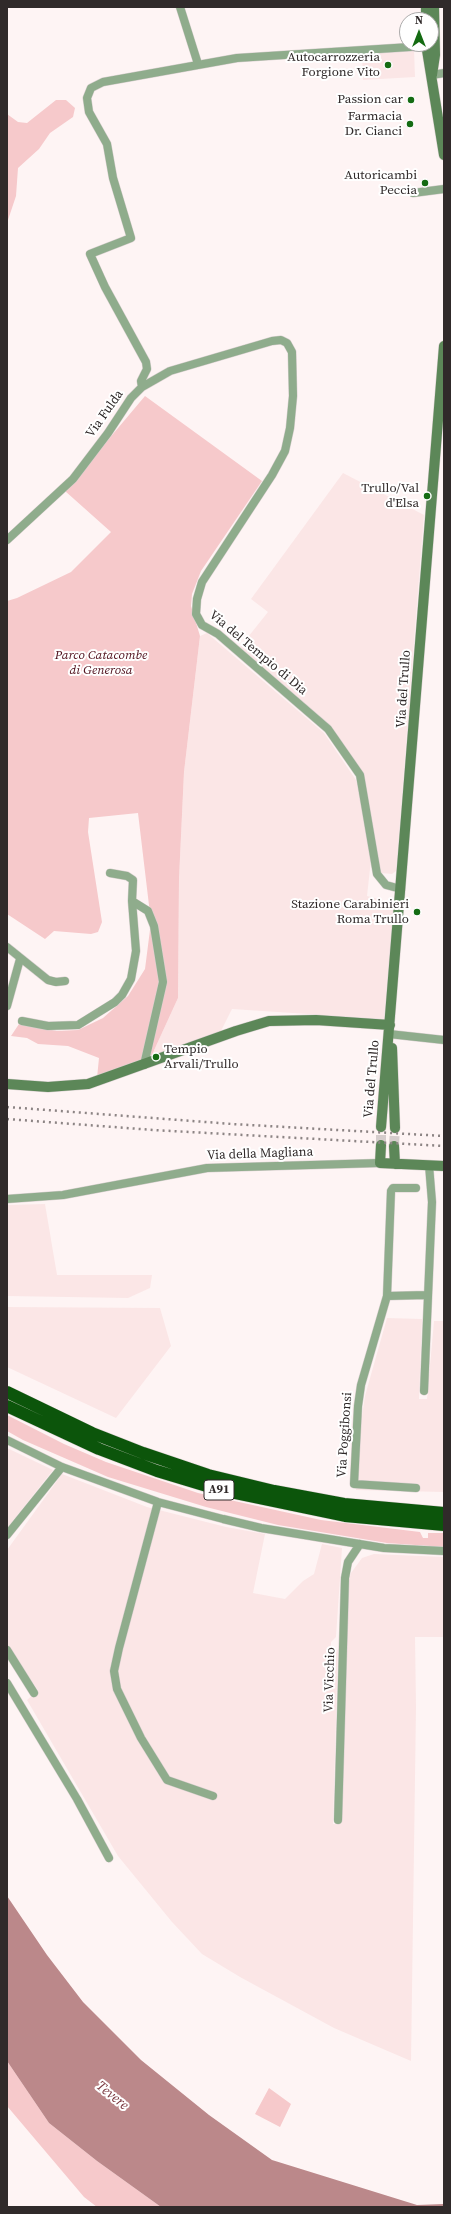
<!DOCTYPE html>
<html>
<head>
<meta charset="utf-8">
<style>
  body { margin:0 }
  #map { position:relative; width:451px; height:2214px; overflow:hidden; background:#fef4f4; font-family:"Source Serif 4",serif }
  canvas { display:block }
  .frame { position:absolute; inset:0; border:8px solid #302a2a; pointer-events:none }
  .north { position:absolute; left:399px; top:12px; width:40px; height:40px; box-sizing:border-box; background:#fff; border:1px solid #acaaaa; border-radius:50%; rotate:0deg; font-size:11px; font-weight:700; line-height:16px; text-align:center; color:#302a2a }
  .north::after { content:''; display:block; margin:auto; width:14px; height:18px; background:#146b12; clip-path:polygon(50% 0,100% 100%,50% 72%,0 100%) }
</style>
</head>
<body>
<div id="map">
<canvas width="451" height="2214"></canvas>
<div class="frame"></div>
<div class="north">N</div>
</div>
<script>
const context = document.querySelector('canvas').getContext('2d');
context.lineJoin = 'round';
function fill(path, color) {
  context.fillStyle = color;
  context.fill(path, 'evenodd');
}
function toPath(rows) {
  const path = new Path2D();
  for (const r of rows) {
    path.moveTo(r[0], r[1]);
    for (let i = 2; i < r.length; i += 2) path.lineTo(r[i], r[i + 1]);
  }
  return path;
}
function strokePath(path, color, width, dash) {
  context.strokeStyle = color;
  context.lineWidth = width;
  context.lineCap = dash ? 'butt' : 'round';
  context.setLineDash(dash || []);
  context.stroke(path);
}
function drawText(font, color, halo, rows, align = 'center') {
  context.font = font + ' "Source Serif 4",serif';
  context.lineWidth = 4;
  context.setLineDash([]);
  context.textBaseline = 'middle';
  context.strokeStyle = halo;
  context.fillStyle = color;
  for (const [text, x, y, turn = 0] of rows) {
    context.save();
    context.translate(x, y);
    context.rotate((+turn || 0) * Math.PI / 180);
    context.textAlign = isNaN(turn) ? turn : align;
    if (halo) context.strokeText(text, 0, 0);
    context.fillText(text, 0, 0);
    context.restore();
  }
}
fill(toPath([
  [414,50,415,77,363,80,362,53],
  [343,473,424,515,396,871,392,874,381,873,363,773,330,726,240,647,268,612,251,599],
  [207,633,324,733,356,780,372,851,367,896,394,903,384,1019,232,1009,221,1031,151,1057,178,998,179,879,184,772,200,636],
  [45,1204,57,1275,152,1275,150,1288,128,1298,7,1296,7,1205],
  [7,1307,160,1308,171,1346,116,1418,7,1367],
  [387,1318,422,1319,419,1399,427,1399,434,1321,444,1321,444,1492,356,1490,361,1423,365,1396],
  [7,1448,53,1470,7,1528],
  [62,1474,147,1507,226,1527,265,1534,253,1593,285,1599,303,1581,314,1574,322,1544,342,1548,336,1637,331,1642,331,1649,338,1650,333,1824,341,1823,347,1587,351,1573,362,1558,374,1554,444,1557,444,1637,415,1637,416,1707,411,2061,334,2028,240,1977,202,1954,172,1922,118,1856,27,1700,38,1690,7,1646,7,1550]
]), '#fbe6e6');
fill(toPath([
  [56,100,66,100,75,108,73,117,50,133,39,149,18,168,16,196,7,223,7,114,18,122,27,123],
  [145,396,262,481,201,571,192,594,191,606,200,636,184,772,179,879,178,998,151,1057,97,1078,99,1058,68,1046,38,1044,27,1038,11,1036,19,1024,57,1031,78,1030,103,1018,128,996,145,969,151,922,138,813,89,818,88,832,102,922,98,932,91,934,54,931,45,939,7,914,7,601,17,598,71,572,111,532,65,491],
  [7,1415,64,1444,106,1462,198,1493,321,1520,420,1532,423,1538,428,1538,428,1533,444,1533,444,1547,387,1543,278,1525,206,1507,108,1477,23,1440,7,1431],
  [7,2061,49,2123,97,2161,161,2207,97,2207,84,2197,7,2106],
  [269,2088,291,2104,280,2127,255,2114]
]), '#f6c9cb');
fill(toPath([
  [7,1896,47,1955,83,2002,141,2060,209,2115,272,2160,417,2205,444,2204,444,2207,161,2207,97,2161,49,2123,7,2061]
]), '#bb888a');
strokePath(toPath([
  [381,1145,381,1127],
  [394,1146,395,1128]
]), '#d5cccc', 10, [10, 5]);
const street = toPath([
  [180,7,198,64],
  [432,75,444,73],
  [413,193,444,189],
  [142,387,141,381,147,369,146,362,105,287,90,254,131,238,113,178,107,144,89,112,87,98,91,88,103,82,237,58,426,46],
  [7,540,73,479,108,433,131,398,142,387,170,371,272,341,281,340,287,343,292,352,293,396,290,428,285,451,272,475,202,582,197,599,196,614,202,625,218,634,328,729,360,775,377,874,386,885,401,889],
  [110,873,127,876,133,880,132,901],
  [7,947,48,980,56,982,65,981],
  [7,1006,20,959],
  [22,1021,48,1026,78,1025,115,1002,122,995,131,979,136,951,132,901,148,911,154,926,163,982,144,1065],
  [389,1034,444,1040],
  [7,1199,63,1195,207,1168,380,1163],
  [387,1296,391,1191,393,1188,416,1188],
  [424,1391,432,1202,429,1165],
  [7,1440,62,1467,158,1502,223,1519,261,1528,384,1548,444,1551],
  [416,1488,354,1484,358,1406,361,1385,387,1296,427,1295],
  [158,1502,119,1648,114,1671,117,1689,141,1738,167,1780,213,1796],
  [7,1535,62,1467],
  [7,1650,34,1693],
  [7,1683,77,1799,109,1858],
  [338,1820,345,1578,348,1562,360,1544]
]);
const secondary = toPath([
  [426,7,426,20],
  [426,44,444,155],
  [432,75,435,55,434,7],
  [392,1048,395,1128],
  [7,1084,48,1087,88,1084,236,1031,269,1021,316,1020,390,1025],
  [381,1127,444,346],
  [381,1145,380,1163,444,1166],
  [394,1146,395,1164]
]);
const highway = toPath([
  [7,1392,92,1433,143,1453,208,1475,274,1491,344,1504,444,1513],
  [7,1406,99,1449,157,1471,220,1490,345,1516,444,1525]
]);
strokePath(street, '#d9d0d0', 9);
strokePath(secondary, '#d9d0d0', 11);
strokePath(highway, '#d9d0d0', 13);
strokePath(street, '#8fac8c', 8);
strokePath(secondary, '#5c8758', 10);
strokePath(highway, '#0c550b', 12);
strokePath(toPath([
  [7,1107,232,1124,444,1136],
  [7,1119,153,1130,444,1146]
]), '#8c8484', 2.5, [2, 4]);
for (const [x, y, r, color] of [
  [388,65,4,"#146b12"],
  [411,100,4,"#146b12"],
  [410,124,4,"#146b12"],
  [425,183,4,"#146b12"],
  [427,496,4,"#146b12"],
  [417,912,4,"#146b12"],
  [156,1057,4,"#146b12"]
]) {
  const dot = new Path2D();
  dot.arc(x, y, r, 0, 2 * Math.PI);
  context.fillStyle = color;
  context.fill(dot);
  strokePath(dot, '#fff', 1.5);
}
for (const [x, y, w] of [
  [219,1490,30]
]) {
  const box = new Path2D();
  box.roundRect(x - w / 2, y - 10, w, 20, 3);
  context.fillStyle = '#fff';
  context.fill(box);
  strokePath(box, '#302a2a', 1);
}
drawText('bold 12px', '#302a2a', null, [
  ["A91",219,1490]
]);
drawText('13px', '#302a2a', '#fff', [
  ["Autocarrozzeria",380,58],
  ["Forgione Vito",380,73],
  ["Passion car",403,100],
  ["Farmacia",402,117],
  ["Dr. Cianci",402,132],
  ["Autoricambi",417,176],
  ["Peccia",417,191],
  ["Trullo/Val",419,489],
  ["d'Elsa",419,504],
  ["Stazione Carabinieri",409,905],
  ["Roma Trullo",409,920],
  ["Tempio",164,1050,"left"],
  ["Arvali/Trullo",164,1065,"left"]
], 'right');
drawText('13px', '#302a2a', '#fff', [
  ["Via Fulda",105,414,-55],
  ["Via del Tempio di Dia",258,653,40],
  ["Via del Trullo",404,689,-86],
  ["Via del Trullo",372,1079,-85],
  ["Via della Magliana",260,1154,-2],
  ["Via Poggibonsi",345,1435,-86],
  ["Via Vicchio",330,1680,-88]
]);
drawText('italic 13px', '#4e0e1a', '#fff', [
  ["Parco Catacombe",101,656],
  ["di Generosa",101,671]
]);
drawText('italic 14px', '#7a373e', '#fff', [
  ["Tevere",112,2096,39]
]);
</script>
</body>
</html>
